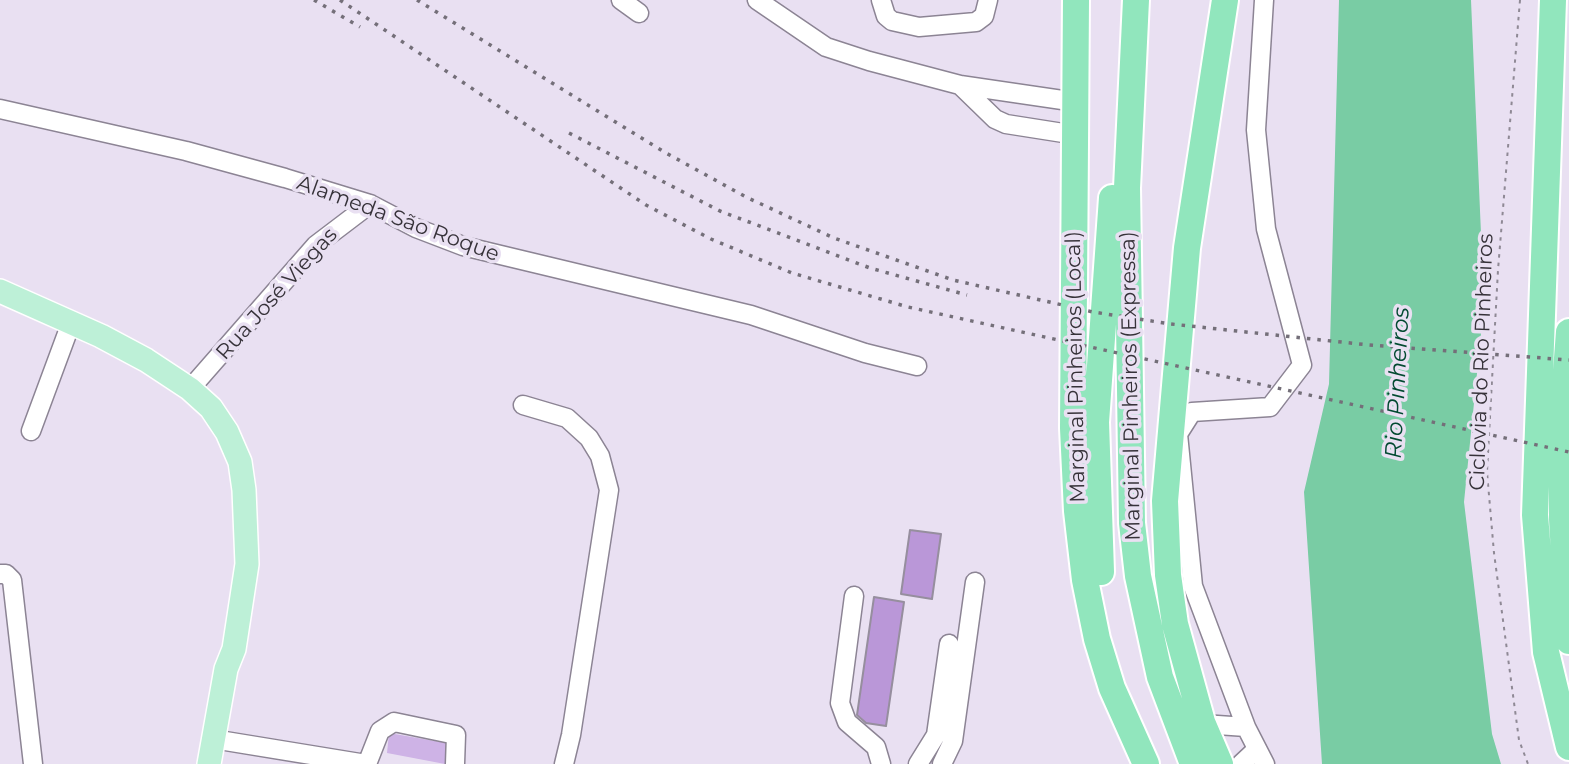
<!DOCTYPE html>
<html>
<head>
<meta charset="utf-8">
<style>
  body { margin:0 }
  canvas { display:block; background:#e9e0f2 }
</style>
</head>
<body>
<canvas width="1569" height="764"></canvas>
<script>
const context = document.querySelector('canvas').getContext('2d');
context.lineJoin = 'round';
function fill(path, color) {
  context.fillStyle = color;
  context.fill(path, 'evenodd');
}
function toPath(rows) {
  const path = new Path2D();
  for (const r of rows) {
    path.moveTo(r[0], r[1]);
    for (let i = 2; i < r.length; i += 2) path.lineTo(r[i], r[i + 1]);
  }
  return path;
}
function strokePath(path, color, width, dash) {
  context.strokeStyle = color;
  context.lineWidth = width;
  context.lineCap = dash ? 'butt' : 'round';
  context.setLineDash(dash || []);
  context.stroke(path);
}
function drawText(font, color, halo, rows, align = 'center') {
  context.font = font + ' Montserrat,sans-serif';
  context.lineWidth = 7;
  context.setLineDash([]);
  context.textBaseline = 'middle';
  context.strokeStyle = halo;
  context.fillStyle = color;
  for (const [text, x, y, turn = 0] of rows) {
    context.save();
    context.translate(x, y);
    context.rotate((+turn || 0) * Math.PI / 180);
    context.textAlign = isNaN(turn) ? turn : align;
    if (halo) context.strokeText(text, 0, 0);
    context.fillText(text, 0, 0);
    context.restore();
  }
}
fill(toPath([
  [389,733,446,743,445,764,387,753]
]), '#ceb3e6');
fill(toPath([
  [1339,0,1471,0,1484,304,1464,502,1492,734,1501,764,1322,764,1304,492,1329,384]
]), '#79cca4');
const building = toPath([
  [910,530,941,534,932,599,901,594,910,530],
  [874,597,904,602,886,726,866,723,857,715,874,597]
]);
fill(building, '#ba97d8');
strokePath(building, '#968e9e', 2);
const minor = toPath([
  [621,0,639,13],
  [757,0,826,47,869,61,960,85,1076,102],
  [881,0,886,16,892,21,919,27,976,22,984,16,988,0],
  [1264,0,1256,130,1266,229,1302,365,1270,407,1192,412,1178,434,1193,586,1246,727,1265,764],
  [960,85,995,119,1006,124,1076,135],
  [0,109,186,151,285,178,370,204,416,228,463,246,751,315,865,353,917,366],
  [190,389,316,245,370,204],
  [523,405,567,418,589,438,600,456,609,490,571,735,564,764],
  [31,431,71,323],
  [0,574,6,574,12,580,33,764],
  [854,596,840,703,847,722,876,747,881,764],
  [1203,724,1246,727],
  [213,739,366,764],
  [367,764,380,731,394,722,456,735,455,764],
  [918,764,936,735,949,644],
  [942,764,953,741,975,582],
  [1241,764,1257,749]
]);
const major = toPath([
  [0,291,101,336,146,360,190,389,211,408,227,432,240,462,244,490,247,564,234,649,226,669,209,764]
]);
const highway = toPath([
  [1076,0,1073,428,1077,511,1085,580,1097,639,1112,688,1146,764],
  [1136,0,1127,188,1132,523,1138,576,1160,677,1193,764],
  [1553,0,1535,515,1546,652,1569,747],
  [1569,332,1562,424,1562,519,1569,641],
  [1101,572,1096,422,1112,198],
  [1220,764,1202,722,1175,624,1168,575,1165,501,1187,248,1225,0]
]);
strokePath(minor, '#8c8494', 21);
strokePath(major, '#fff', 26);
strokePath(highway, '#fff', 30);
strokePath(toPath([
  [1520,0,1498,270,1487,472,1494,553,1519,740,1528,764]
]), '#8f8995', 2, [3.5, 5]);
strokePath(minor, '#fff', 18);
strokePath(major, '#bdf0d7', 23);
strokePath(highway, '#91e6bd', 26);
strokePath(toPath([
  [314,0,360,27],
  [340,0,646,205,711,239,792,273,908,307,1569,452],
  [417,0,666,153,746,197,834,238,953,280,1093,312,1171,324,1369,345,1569,360],
  [569,133,720,211,870,268,967,295]
]), '#746f79', 3.5, [3.5, 7]);
drawText('21px', '#363239', '#e9e0f2', [
  ["Alameda São Roque",398,219,20],
  ["Rua José Viegas",277,294,-48],
  ["Ciclovia do Rio Pinheiros",1482,362,-88],
  ["Marginal Pinheiros (Local)",1076,367,-91],
  ["Marginal Pinheiros (Expressa)",1131,386,-91]
]);
drawText('italic 23px', '#024a31', '#e9e0f2', [
  ["Rio Pinheiros",1398,383,-87]
]);
</script>
</body>
</html>
